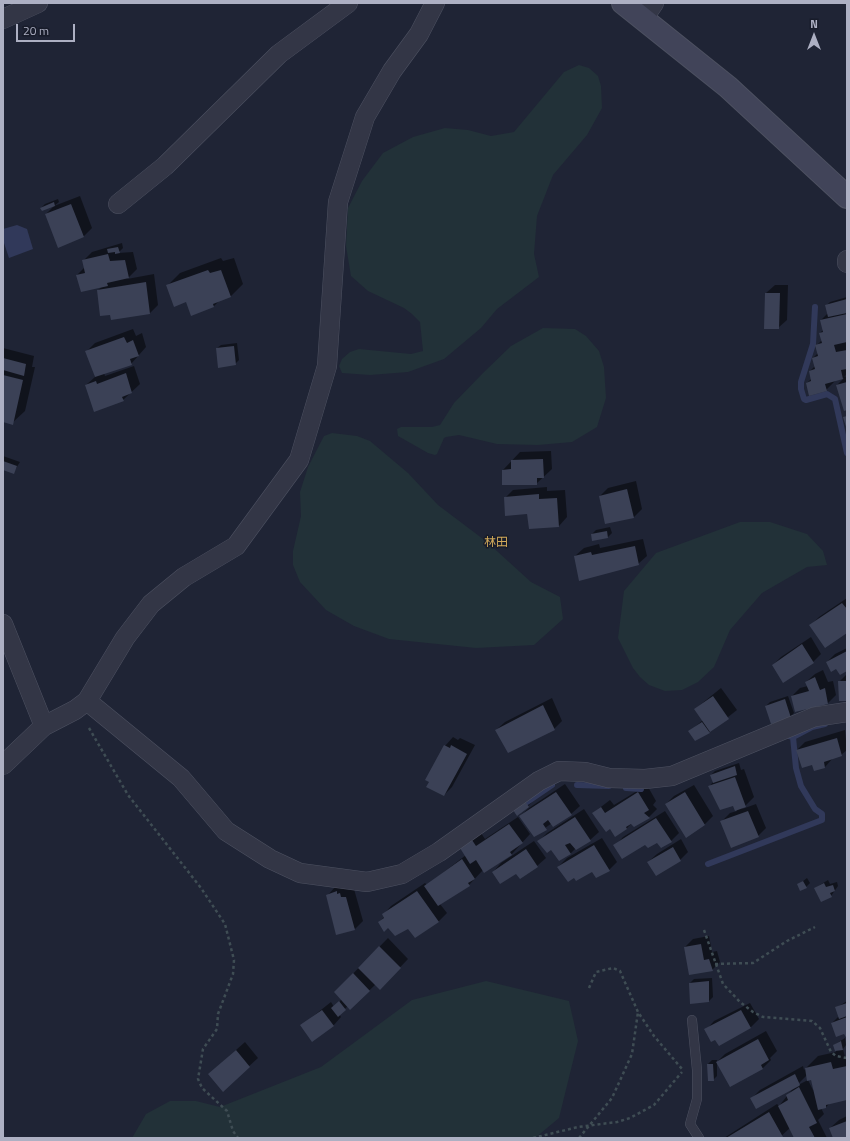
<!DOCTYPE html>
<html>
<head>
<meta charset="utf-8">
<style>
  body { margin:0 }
  #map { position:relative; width:850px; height:1141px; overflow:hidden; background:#1f2435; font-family:"Titillium Web",sans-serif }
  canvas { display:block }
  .frame { position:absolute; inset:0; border:4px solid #adb0c3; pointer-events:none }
  .north { position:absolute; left:794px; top:16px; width:40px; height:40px; -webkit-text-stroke:3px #181c2a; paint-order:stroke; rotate:0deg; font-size:11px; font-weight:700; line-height:16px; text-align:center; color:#adb0c3 }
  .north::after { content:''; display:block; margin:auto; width:14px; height:18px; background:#adb0c3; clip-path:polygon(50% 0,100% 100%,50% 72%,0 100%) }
  .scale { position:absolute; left:16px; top:24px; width:59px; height:18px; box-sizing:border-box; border:2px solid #adb0c3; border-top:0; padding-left:5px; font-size:12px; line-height:14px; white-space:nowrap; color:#adb0c3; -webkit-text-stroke:3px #181c2a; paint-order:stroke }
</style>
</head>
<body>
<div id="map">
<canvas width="850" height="1141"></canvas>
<div class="frame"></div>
<div class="north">N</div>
<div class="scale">20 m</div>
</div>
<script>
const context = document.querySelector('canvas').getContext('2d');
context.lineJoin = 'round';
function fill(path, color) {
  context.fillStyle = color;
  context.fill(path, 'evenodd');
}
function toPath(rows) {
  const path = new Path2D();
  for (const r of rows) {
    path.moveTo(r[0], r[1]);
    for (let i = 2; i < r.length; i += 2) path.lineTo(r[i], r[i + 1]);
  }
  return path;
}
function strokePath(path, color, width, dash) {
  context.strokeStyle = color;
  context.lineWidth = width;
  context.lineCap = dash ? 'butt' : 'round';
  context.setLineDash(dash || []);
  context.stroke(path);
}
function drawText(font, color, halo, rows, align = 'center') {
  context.font = font + ' "Titillium Web","Noto Sans JP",sans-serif';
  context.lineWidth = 3;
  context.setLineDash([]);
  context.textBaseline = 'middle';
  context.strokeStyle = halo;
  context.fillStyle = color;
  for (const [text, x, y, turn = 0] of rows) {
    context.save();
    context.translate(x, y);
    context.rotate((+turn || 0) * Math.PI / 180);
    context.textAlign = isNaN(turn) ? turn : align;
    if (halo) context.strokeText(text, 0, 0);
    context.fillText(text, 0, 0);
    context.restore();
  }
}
fill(toPath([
  [579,65,589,68,598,76,601,86,602,108,587,135,553,175,537,216,534,254,539,277,497,309,481,328,444,359,408,372,370,375,342,373,339,366,342,359,350,352,359,349,411,354,423,351,420,322,412,314,404,308,368,291,351,276,346,246,348,208,362,181,383,153,413,137,445,128,468,130,491,136,514,132,564,72],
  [543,328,575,329,586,336,599,351,604,367,606,398,597,427,572,442,538,445,497,444,459,435,446,437,444,438,437,454,435,455,428,453,398,436,397,429,401,427,432,427,440,425,454,403,483,373,511,346],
  [332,433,357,436,370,441,408,473,438,505,487,542,531,582,560,597,563,619,534,645,476,648,389,639,354,626,326,610,300,582,293,565,293,551,301,516,300,492,308,467,324,436],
  [740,522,770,522,807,534,823,551,827,565,807,567,762,593,730,630,714,667,698,682,682,690,665,691,649,685,640,677,633,668,618,638,624,591,656,553],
  [486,981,569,1001,578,1041,559,1118,535,1138,132,1138,146,1114,170,1101,196,1101,220,1107,321,1067,412,1000]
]), '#223138');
fill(toPath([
  [17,225,27,229,33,249,9,258,3,240,3,229]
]), '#31395a');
fill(toPath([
  [80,196,92,228,83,237,46,214,54,206,41,208,45,204,58,199,59,202,54,206],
  [122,243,123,248,118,253,133,252,137,269,127,279,154,274,158,305,149,314,111,314,98,290,103,286,77,275,85,267,83,261,92,252],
  [221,258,223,261,234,258,243,284,231,296,220,300,214,306,192,315,187,301,167,286,180,273],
  [775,285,788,285,787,320,778,328,766,293],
  [847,297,847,374,844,377,847,376,847,409,837,385,844,378,836,380,826,390,807,383,812,378,810,371,815,366,813,358,818,353,817,345,822,340,820,333,824,329,821,320,828,313,826,306,830,302],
  [133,329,136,336,142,333,146,347,131,364,104,373,105,376,134,366,140,384,123,400,86,385,95,377,87,351,95,343],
  [237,343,239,360,235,364,217,348,221,345],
  [3,348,34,356,32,367,35,367,25,411,12,423,3,421],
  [551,451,552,469,536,484,503,470,520,452],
  [3,456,20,462,13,473,3,469],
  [636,481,642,509,634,517,600,496,608,488],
  [547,487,547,491,565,490,567,517,559,526,530,528,527,513,505,498,513,490],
  [610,527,612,533,608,537,592,534,596,530],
  [643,539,647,556,638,564,575,556,584,548,599,544,600,548],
  [847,598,847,631,811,625,819,617],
  [811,637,821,654,813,662,773,665,781,657],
  [847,648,847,670,836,668,827,662,835,654],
  [823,670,828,682,833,681,836,695,828,703,796,711,792,696,800,688,808,686,806,682,815,674],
  [847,674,847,700,839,682],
  [721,688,737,710,709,732,690,731,703,720,695,709],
  [788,696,794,713,790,717,766,706,770,702],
  [552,698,562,721,554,729,496,730,505,722],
  [845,730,847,750,841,755,833,758,825,767,815,770,813,764,797,750,805,742],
  [453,737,458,740,460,738,475,745,452,787,444,795,445,746],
  [739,763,741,770,744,769,754,797,742,809,756,804,766,828,758,836,721,822,730,813,737,811,733,804,709,787,713,782,711,775,715,771],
  [565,784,580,806,571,814,552,823,534,836,520,816,529,808],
  [647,785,656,801,653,805,657,809,649,817,632,823,626,829,593,813,610,800,614,805],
  [694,785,713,816,705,824,686,836,666,804,674,796],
  [529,798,532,802,528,806,514,810],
  [584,809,599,832,590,840,576,848,570,854,551,849,539,841,547,833],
  [665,811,679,833,671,841,615,846,623,837],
  [518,817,530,834,512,854,484,871,483,870,469,885,440,904,447,913,438,922,408,928,389,926,379,922,384,917,383,915,391,906,425,883,427,885,466,855,462,848,481,833,485,839],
  [602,838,617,862,609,870,592,870,574,877,558,867,567,858],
  [681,839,688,852,680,860,648,862,657,854],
  [534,841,546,858,537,866,516,873,493,872,501,863],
  [807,878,810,883,806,887,798,885],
  [828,880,830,884,837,882,838,886,831,896,815,888],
  [349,886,349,889,354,889,363,921,355,929,327,896,335,887],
  [709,936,712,952,717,951,720,962,712,970,685,947,693,939],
  [388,938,408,959,388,980,376,984,350,1009,348,1006,339,1014,341,1017,333,1026,302,1025,331,1002,334,1007,342,999,335,992],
  [712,978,713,997,709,1001,690,983,694,979],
  [847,1001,847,1037,844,1032,832,1023,839,1016,836,1008],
  [750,1003,759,1019,750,1028,706,1030,714,1021],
  [766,1031,777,1051,770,1058,771,1060,763,1068,731,1085,717,1062,725,1054],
  [845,1038,846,1045,843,1049,845,1057,847,1057,847,1099,830,1103,826,1107,821,1108,824,1114,818,1120,827,1138,795,1138,790,1128,779,1138,724,1138,777,1104,779,1106,795,1086,752,1098,760,1090,803,1066,804,1070,818,1056,836,1052,834,1045],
  [807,1075,808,1080,798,1085,797,1085],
  [811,1079,814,1090,813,1090,808,1080],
  [245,1042,258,1058,223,1090,209,1074],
  [712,1060,717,1060,717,1076,713,1080,708,1064],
  [847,1116,847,1138,834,1138,830,1128,839,1120]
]), '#0007');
strokePath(toPath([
  [815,307,813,344,801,382,801,389,804,399,806,400,827,394,835,399,847,453],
  [789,736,793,737,812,727,825,724],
  [577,785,609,786],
  [626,788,641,789],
  [527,802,552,785],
  [708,864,822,820,822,814,815,809,801,786,796,768,793,737]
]), '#31395a', 6);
fill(toPath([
  [54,202,55,206,42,211,40,208],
  [71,204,84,237,58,248,45,214],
  [118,247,120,253,115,254,115,252,108,253,107,249],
  [108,254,110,261,125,260,129,278,107,283,108,286,81,292,76,275,85,273,82,260],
  [208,270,210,273,221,270,231,297,213,304,214,307,191,316,186,302,174,307,166,285],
  [146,282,150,314,111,320,110,315,100,316,97,290],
  [765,293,780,293,779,329,764,329],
  [847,299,847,313,828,317,825,305],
  [847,314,847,342,834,345,836,352,847,350,847,369,841,370,843,379,825,384,827,391,809,396,806,383,811,381,809,371,815,369,812,358,818,356,815,345,822,343,819,333,823,332,820,320],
  [124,337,127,343,133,340,139,356,130,359,132,365,95,377,85,351],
  [234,346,236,365,218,368,216,348],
  [3,358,26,364,24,376,3,370],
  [126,373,132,393,122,397,124,401,94,412,85,385,96,381,97,384],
  [3,375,23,380,13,425,3,422],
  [847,382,847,410,844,411,836,385],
  [847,416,847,430,843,417],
  [543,459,544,478,537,478,537,485,502,485,502,470,511,469,511,460],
  [3,461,17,466,14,474,3,470],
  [627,489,634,518,605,524,599,496],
  [539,494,539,499,557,498,559,527,529,529,527,514,505,516,504,497],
  [607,531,608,538,592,541,591,534],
  [635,546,639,565,579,581,574,556,591,552,592,555],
  [842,603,847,609,847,633,825,648,809,625],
  [802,644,814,663,783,683,772,665],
  [847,651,847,671,840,675,836,669,831,672,826,662],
  [815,677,820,690,825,688,828,704,795,712,791,696,809,691,805,682],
  [838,681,847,681,847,701,839,701],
  [713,696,729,719,710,732,694,709],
  [785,699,791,718,771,724,765,706],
  [543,705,555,730,508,753,495,730],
  [702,722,710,733,695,741,688,731],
  [837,738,842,756,824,762,825,768,814,771,812,765,802,768,796,750],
  [444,745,450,748,451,745,467,754,444,796,426,787,429,782,425,780],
  [735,766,737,775,713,783,710,775],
  [735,777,746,807,735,811,733,806,720,810,708,786],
  [556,792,572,815,553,827,548,820,543,824,547,830,534,837,519,816],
  [638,792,649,810,644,813,650,818,634,827,631,824,626,827,627,829,615,837,610,829,606,832,592,813,601,807,605,813],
  [685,792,705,825,686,838,665,804],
  [525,801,529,807,517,816,513,810],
  [748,811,759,837,731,848,720,821],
  [575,817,591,841,576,850,570,843,565,845,571,854,559,861,551,850,547,853,537,841],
  [656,818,672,842,661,848,657,843,648,848,645,845,622,859,613,845],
  [509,824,523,843,510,852,512,855,484,873,476,860,470,864,460,848,472,840,476,846],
  [594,845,610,871,596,878,592,872,576,881,574,878,568,882,557,867],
  [673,847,681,861,656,876,647,862],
  [526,849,538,867,520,879,516,874,500,884,492,872],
  [462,859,475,879,468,883,470,886,438,906,424,886],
  [803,881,807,888,800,891,797,884],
  [824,883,826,887,833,885,835,891,830,893,832,897,821,902,814,888],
  [337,891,337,894,340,893,341,897,346,897,355,930,336,935,326,895],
  [417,891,439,922,415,938,408,929,395,936,388,928,384,932,378,922,384,918,382,914],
  [701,944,704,960,709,959,713,971,689,975,684,947],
  [379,946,401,968,380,990,358,968],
  [353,973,370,991,350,1010,334,992],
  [709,981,709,1002,690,1004,689,983],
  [339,1001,346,1010,338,1017,331,1008],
  [847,1003,847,1016,839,1019,835,1007],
  [322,1010,334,1026,312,1042,300,1025],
  [741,1010,751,1028,719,1046,715,1040,711,1042,704,1029],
  [847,1017,847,1039,844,1034,836,1037,831,1023],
  [758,1039,769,1060,761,1065,763,1069,730,1087,716,1062],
  [841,1041,843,1050,835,1051,833,1045],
  [236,1050,250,1067,223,1092,208,1074],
  [831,1062,833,1069,847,1066,847,1100,826,1105,826,1108,818,1110,811,1080,807,1081,805,1068],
  [707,1064,713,1064,714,1081,708,1081],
  [795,1074,800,1085,799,1086,756,1109,750,1098],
  [799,1087,817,1123,809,1127,815,1138,794,1138,778,1106,788,1100,786,1095],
  [769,1112,783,1137,781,1138,726,1138],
  [847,1121,847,1138,833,1138,829,1128]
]), '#3b4156');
const lane = toPath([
  [692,1020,697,1070,697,1099,690,1124,699,1138]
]);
const street = toPath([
  [3,19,38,3],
  [643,19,654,3],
  [118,204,165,166,279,54,348,3],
  [847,260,847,263],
  [3,624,44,726],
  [87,701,181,778,226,831,270,859,300,873,367,882,402,874,439,852,539,781,559,771,585,772,609,778,645,779,672,776,814,717,847,712],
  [3,765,44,726,75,710,87,701,125,638,151,604,184,577,236,546,299,460,327,366,338,202,365,117,392,71,419,34,435,3]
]);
const secondary = toPath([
  [623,3,728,87,847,197]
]);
strokePath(lane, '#4d5161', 10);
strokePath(street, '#4d5161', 20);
strokePath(secondary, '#4d5161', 24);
strokePath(toPath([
  [89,728,128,795,201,888,225,924,234,960,233,974,218,1014,217,1029,203,1049,198,1079,202,1088,227,1111,233,1131,238,1138],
  [704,930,723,984,740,1002,753,1012,763,1017,812,1021,820,1028,831,1052,836,1056,847,1058],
  [715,964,753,963,787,941,815,927],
  [589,988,596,972,613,968,620,971,638,1012,654,1036,682,1069],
  [533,1138,578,1127,617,1122,630,1118,654,1105,682,1072],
  [579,1138,612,1098,632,1054,638,1012]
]), '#3f4d54', 2.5, [3, 3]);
strokePath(lane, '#333646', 9);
strokePath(street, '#333646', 19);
strokePath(secondary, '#414459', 22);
drawText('12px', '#d1a95a', '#181c2a', [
  ["林田",496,543]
]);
</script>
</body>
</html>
